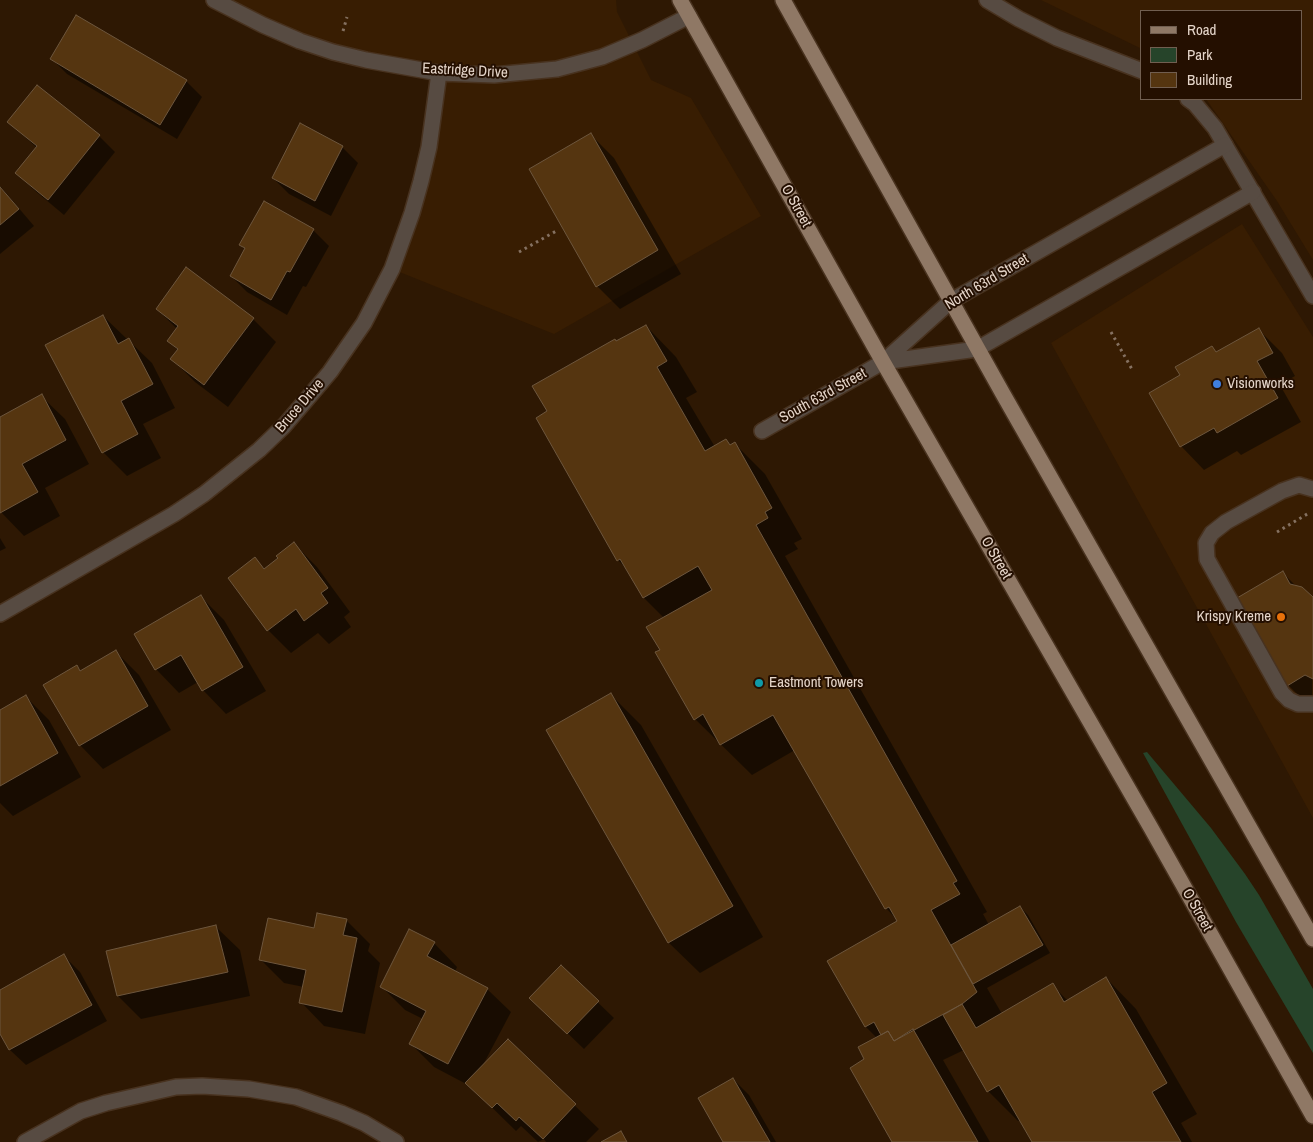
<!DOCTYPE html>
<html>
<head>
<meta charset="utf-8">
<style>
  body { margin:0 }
  #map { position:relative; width:1313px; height:1142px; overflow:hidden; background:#2e1803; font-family:"Archivo Narrow",sans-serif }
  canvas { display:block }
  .legend { position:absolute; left:1140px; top:10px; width:162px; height:90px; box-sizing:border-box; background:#240f00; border:1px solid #715e50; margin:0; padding:6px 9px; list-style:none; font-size:15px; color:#e5d5c9 }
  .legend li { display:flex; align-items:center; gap:10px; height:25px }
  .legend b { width:25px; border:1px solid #715e50 }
</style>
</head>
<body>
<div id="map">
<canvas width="1313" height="1142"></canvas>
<ul class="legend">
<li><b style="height:6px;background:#8f7865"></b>Road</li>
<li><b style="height:14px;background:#26442a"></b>Park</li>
<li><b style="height:14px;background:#553510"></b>Building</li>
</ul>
</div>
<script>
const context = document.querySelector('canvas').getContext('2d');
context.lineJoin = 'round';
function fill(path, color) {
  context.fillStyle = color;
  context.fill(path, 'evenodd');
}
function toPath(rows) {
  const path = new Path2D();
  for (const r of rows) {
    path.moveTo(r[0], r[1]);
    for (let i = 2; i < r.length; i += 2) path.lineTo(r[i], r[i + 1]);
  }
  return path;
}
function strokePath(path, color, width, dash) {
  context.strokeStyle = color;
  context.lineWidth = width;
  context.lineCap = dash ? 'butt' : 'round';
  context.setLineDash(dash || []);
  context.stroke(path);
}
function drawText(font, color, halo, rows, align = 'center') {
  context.font = font + ' "Archivo Narrow",sans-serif';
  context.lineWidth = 4;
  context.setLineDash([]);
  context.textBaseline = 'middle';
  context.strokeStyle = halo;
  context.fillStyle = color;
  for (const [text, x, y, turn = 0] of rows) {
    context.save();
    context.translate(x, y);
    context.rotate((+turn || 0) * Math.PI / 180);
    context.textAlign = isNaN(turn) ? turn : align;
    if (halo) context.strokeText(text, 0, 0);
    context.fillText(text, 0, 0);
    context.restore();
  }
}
fill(toPath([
  [214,0,616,0,617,12,651,80,691,98,761,216,554,334,392,269,412,214,439,73,366,60],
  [1041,0,1313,0,1313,260,1277,201,1206,99,1302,99,1302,11,1142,11,1142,49],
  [1242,224,1313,337,1313,818,1051,343]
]), '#381d02');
fill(toPath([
  [1147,752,1211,828,1245,874,1259,895,1313,989,1313,1053,1236,922,1143,753]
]), '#26442a');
fill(toPath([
  [51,58,186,81,202,97,177,139,67,74],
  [9,122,99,136,115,152,64,215,33,189,17,173,37,148],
  [590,134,614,158,681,274,620,309,597,286],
  [342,147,358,163,331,216,289,194,273,178],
  [0,186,34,226,0,254],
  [264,203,313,230,329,246,306,287,303,286,287,315,247,292,231,276,246,250,241,245],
  [157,309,253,319,276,342,228,407,195,382,172,359,178,350,168,341,177,329],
  [103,316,152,363,175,408,143,424,161,458,127,476,103,452],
  [646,326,676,357,697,392,686,398,715,447,726,441,731,446,735,444,765,474,802,539,794,543,798,549,785,556,987,912,983,914,989,925,1020,907,1028,915,1050,953,987,988,1002,1014,1052,985,1068,1001,1106,978,1136,1009,1197,1114,1181,1123,1192,1142,1033,1142,1020,1120,1018,1121,988,1091,964,1050,943,1060,990,1142,893,1142,866,1059,877,1038,866,1027,828,962,898,921,886,908,795,750,752,775,695,719,662,650,664,618,644,598,628,570,618,560,549,412,617,343],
  [1259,330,1282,353,1295,376,1280,385,1301,422,1241,455,1237,451,1204,470,1181,446,1182,376,1212,348,1217,353],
  [41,396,65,419,89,464,45,488,60,516,24,536,0,511,0,419],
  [0,538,6,548,0,551],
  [294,544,317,567,350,612,344,617,351,627,329,644,318,633,291,653,268,630,255,559,265,569],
  [1283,573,1297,587,1309,593,1313,597,1312,709,1288,685,1282,674,1266,658],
  [200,596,224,620,266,691,226,714,203,690,198,682,179,693,156,669],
  [116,652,139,675,171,730,103,769,80,745,77,667,81,672],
  [611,695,641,725,763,937,700,973,669,943,548,731],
  [26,697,49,720,81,777,13,816,0,803,0,712],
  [346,920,370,944,368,951,380,963,365,1034,324,1026,301,1002,304,987,284,983,260,959],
  [216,927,240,950,250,996,141,1019,118,996],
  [434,943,457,967,455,972,487,989,511,1012,483,1065,508,1041,599,1129,586,1142,546,1142,544,1139,538,1142,521,1126,516,1131,470,1086,434,1067,411,1044,423,1019,405,1010,381,986],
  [64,956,80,972,107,1021,26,1065,10,1050,0,1032,0,991],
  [561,967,614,1018,584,1049,531,998],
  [733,1079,749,1095,776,1142,724,1142]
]), '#0007');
const building = toPath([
  [76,15,187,80,160,125,50,59,76,15],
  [37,85,100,135,48,200,15,173,37,146,7,122,37,85],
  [300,123,343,146,315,201,272,178,300,123],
  [591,133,658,250,596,287,529,169,591,133],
  [0,187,19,209,0,225,0,187],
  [264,201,314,229,290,272,287,271,271,300,230,276,245,248,239,245,264,201],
  [186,267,254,318,204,385,170,359,178,349,167,341,178,326,156,309,186,267],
  [103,315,118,344,129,338,153,384,121,401,138,434,102,453,45,345,103,315],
  [646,325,667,361,657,367,705,451,726,439,730,445,735,442,772,508,765,512,768,518,756,525,957,881,953,883,960,894,931,910,977,992,962,1004,894,1041,888,1031,881,1035,874,1022,865,1027,827,961,897,921,889,907,885,909,773,715,720,745,703,714,694,720,655,652,660,650,646,627,712,590,698,566,643,598,620,559,617,561,536,418,547,411,532,386,615,339,616,341,646,325],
  [1259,328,1273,353,1257,361,1278,398,1217,433,1214,428,1180,447,1149,393,1180,375,1175,367,1212,346,1216,352,1259,328],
  [42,394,66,440,22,464,38,492,0,513,0,417,42,394],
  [294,542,328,588,321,593,328,603,304,621,296,609,267,631,228,578,255,557,264,569,278,558,276,556,294,542],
  [1283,571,1290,584,1302,587,1313,597,1313,679,1305,675,1287,686,1276,666,1271,663,1259,638,1259,636,1237,598,1283,571],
  [201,595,243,667,202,691,181,655,155,670,134,634,201,595],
  [116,650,148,706,79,746,43,685,77,665,80,671,116,650],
  [611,693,733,906,668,943,546,730,611,693],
  [26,695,58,753,0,786,0,710,26,695],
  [1020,906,1043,945,973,984,951,945,1020,906],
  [317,913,347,919,343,935,357,938,342,1012,299,1003,306,970,259,960,268,918,314,928,317,913],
  [216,925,228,972,117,996,106,951,216,925],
  [409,929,435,942,427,956,488,988,448,1064,409,1044,426,1011,380,987,409,929],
  [64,954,92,1005,9,1050,0,1034,0,990,64,954],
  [561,965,599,1001,567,1034,529,998,561,965],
  [1106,977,1167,1083,1152,1092,1181,1142,1032,1142,999,1085,987,1092,943,1015,962,1004,976,1028,1053,983,1064,1002,1106,977],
  [913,1029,978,1142,892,1142,850,1068,864,1059,858,1047,888,1031,894,1041,913,1029],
  [508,1039,576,1104,543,1139,519,1117,516,1121,497,1103,492,1108,465,1083,508,1039],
  [733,1078,770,1142,723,1142,698,1098,733,1078],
  [621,1131,627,1142,601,1142,621,1131]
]);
fill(building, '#553510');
strokePath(building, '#6d563d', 1);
const service = toPath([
  [987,0,1019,19,1057,38,1142,71],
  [1188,99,1195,104,1215,128,1313,296],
  [1313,489,1299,485,1282,491,1226,522,1212,533,1206,543,1207,559,1282,693,1289,700,1298,704,1313,704]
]);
const minor = toPath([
  [214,0,263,25,300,41,333,52,366,60,439,73,494,75,557,69,602,57,642,40,689,16],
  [883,362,977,349,1253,192],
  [762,431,883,362,951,301,1225,145],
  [0,614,174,514,204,494,259,450,284,426,330,372,364,323,392,269,412,213,421,181,429,147,439,73],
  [25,1142,81,1111,106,1103,176,1087,202,1086,249,1089,296,1097,341,1113,364,1123,396,1142]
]);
const primary = toPath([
  [680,0,883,362,1151,828,1313,1116],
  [783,0,1003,394,1313,939]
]);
strokePath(service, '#48321f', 18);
strokePath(minor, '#48321f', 18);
strokePath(primary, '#48321f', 18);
strokePath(toPath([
  [343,31,347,17],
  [519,252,558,230],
  [1111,332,1133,371],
  [1277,532,1309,513]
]), '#857161', 3, [2.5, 4]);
strokePath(service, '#574b42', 15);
strokePath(minor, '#574b42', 15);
strokePath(primary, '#8f7865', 15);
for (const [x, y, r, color] of [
  [1217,384,5,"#3f7fe0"],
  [1281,617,5,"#e8710a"],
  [759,683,5,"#0f9aa8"]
]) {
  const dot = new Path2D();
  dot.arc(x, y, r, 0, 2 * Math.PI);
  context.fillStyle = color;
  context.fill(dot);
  strokePath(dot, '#240f00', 2);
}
drawText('15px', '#e5d5c9', '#240f00', [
  ["Eastridge Drive",465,71,3],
  ["O Street",796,206,61],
  ["North 63rd Street",987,282,-31],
  ["South 63rd Street",823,396,-29],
  ["Bruce Drive",300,406,-49],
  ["O Street",996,558,60],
  ["O Street",1197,910,61]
]);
drawText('15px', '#e5d5c9', '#240f00', [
  ["Visionworks",1227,384],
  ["Krispy Kreme",1271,617,"right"],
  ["Eastmont Towers",769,683]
], 'left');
</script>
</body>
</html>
